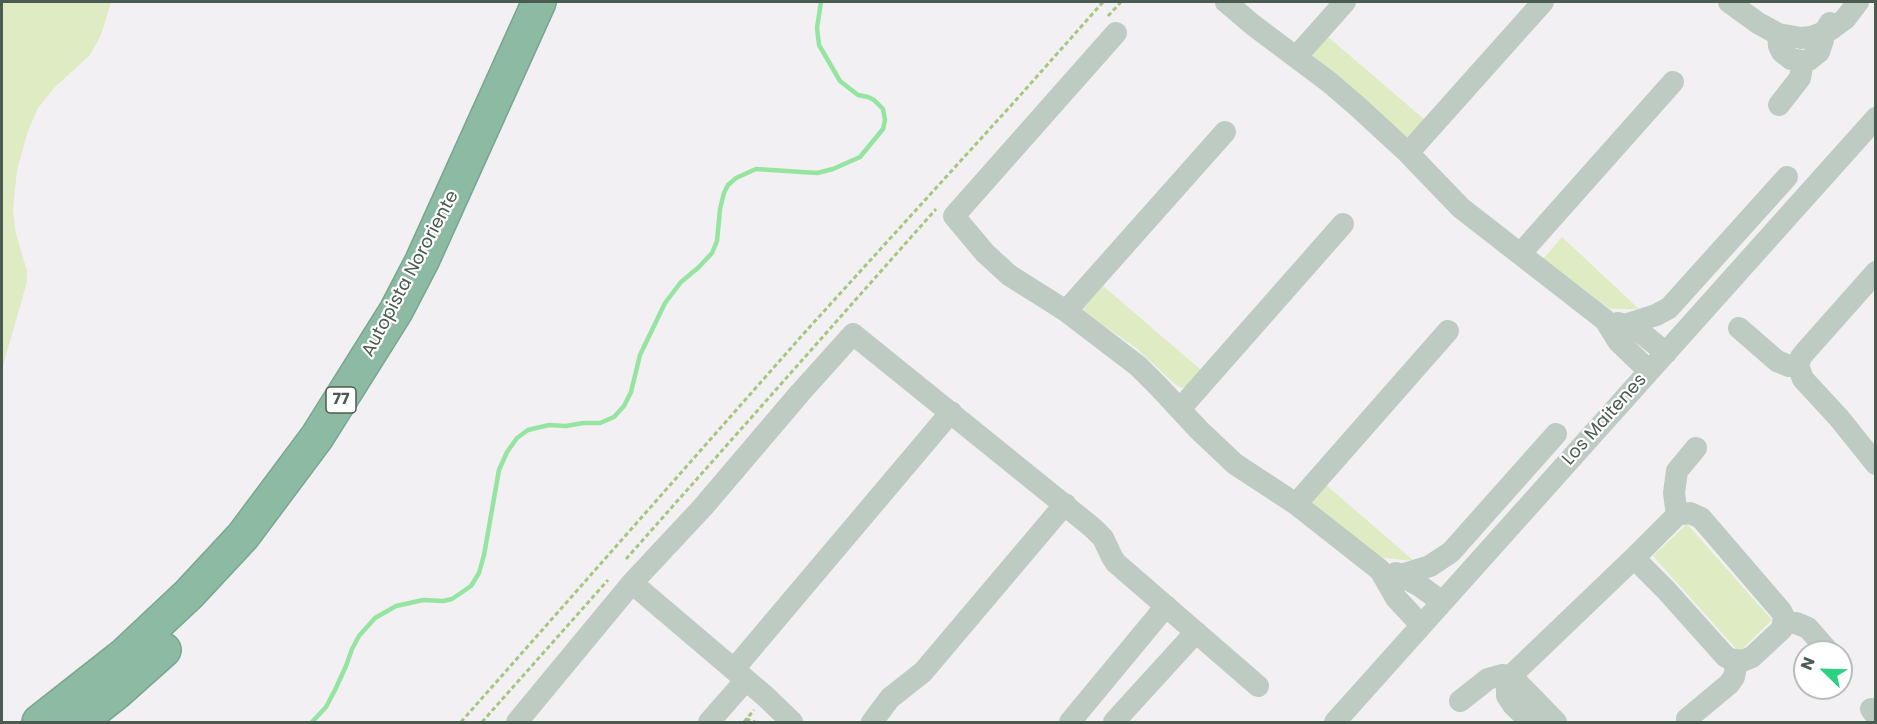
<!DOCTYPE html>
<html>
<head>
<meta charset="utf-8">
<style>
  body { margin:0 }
  #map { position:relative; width:1877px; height:724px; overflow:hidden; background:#f2f0f2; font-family:Poppins,sans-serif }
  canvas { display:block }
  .frame { position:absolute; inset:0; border:3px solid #4a5c52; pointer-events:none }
  .north { position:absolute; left:1793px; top:640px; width:60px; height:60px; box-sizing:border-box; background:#fff; border:2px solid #b7beba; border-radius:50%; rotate:293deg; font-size:16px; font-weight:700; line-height:24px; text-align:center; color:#4a5c52 }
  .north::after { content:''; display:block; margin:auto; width:21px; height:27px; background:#2bd282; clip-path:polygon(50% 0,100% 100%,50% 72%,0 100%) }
</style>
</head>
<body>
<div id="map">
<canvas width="1877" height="724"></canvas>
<div class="frame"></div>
<div class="north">N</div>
</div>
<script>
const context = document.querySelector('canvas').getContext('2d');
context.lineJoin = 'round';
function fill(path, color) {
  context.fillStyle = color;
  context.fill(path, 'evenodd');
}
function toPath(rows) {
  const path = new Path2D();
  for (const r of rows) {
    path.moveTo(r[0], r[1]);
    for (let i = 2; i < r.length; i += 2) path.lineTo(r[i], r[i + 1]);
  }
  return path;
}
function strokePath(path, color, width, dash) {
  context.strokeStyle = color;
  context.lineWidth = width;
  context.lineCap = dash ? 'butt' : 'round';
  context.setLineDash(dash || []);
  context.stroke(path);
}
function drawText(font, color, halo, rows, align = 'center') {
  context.font = font + ' Poppins,sans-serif';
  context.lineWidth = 4.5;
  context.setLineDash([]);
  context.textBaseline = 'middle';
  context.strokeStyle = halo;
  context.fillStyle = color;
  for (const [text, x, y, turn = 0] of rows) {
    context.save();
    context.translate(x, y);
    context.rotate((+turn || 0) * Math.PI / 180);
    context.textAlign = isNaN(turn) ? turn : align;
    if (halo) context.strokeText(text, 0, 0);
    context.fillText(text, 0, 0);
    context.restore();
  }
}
fill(toPath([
  [2,2,111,2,101,35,90,55,55,87,38,108,28,131,17,170,13,210,16,234,27,271,27,282,2,369],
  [1327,36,1425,120,1407,137,1312,57,1312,52],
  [1562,237,1639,309,1610,309,1543,259],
  [1102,285,1201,370,1189,386,1182,388,1176,385,1136,348,1084,312,1083,308],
  [1326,485,1414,561,1384,558,1372,552,1313,503,1313,500],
  [1687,524,1772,620,1739,652,1653,556]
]), '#deebc3');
strokePath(toPath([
  [312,722,326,707,335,690,346,666,352,649,359,636,375,618,396,606,423,600,443,601,452,599,471,586,479,573,484,555,499,470,507,452,517,438,528,430,549,425,566,426,583,423,600,423,614,417,624,406,631,392,640,355,665,303,681,282,699,267,712,253,717,241,720,209,724,193,728,185,736,178,756,169,817,173,833,169,860,157,883,129,885,120,883,109,874,100,868,97,858,95,840,81,819,45,817,28,821,2]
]), '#95e4a2', 4.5);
const highway = toPath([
  [39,722,123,656,189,594,243,536,317,437,396,311,422,261,539,2],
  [79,722,117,692,164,650]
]);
strokePath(highway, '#78a68e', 36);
strokePath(toPath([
  [1108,16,1121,2],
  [626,559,936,209],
  [746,719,755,722],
  [461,722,806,331,1016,100,1103,2],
  [482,722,608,580],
  [744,722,754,710]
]), '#a5c67f', 3, [4.5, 3]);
strokePath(toPath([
  [1226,2,1253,25,1329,82,1357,106,1408,153,1461,208,1605,320,1618,341,1649,371],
  [1729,2,1758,23,1778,34,1801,38,1811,37,1830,30,1845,19,1858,2],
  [1116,33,954,216,985,253,1009,275,1066,311,1138,366,1159,387,1199,430,1235,464,1296,504,1380,570,1396,598,1421,625],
  [1778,34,1779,46,1782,52,1791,59,1803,61,1809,60,1819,52,1823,40,1823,34,1830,23],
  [1296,57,1345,2],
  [1779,105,1800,78,1803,61],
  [1408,153,1543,2],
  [1521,253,1673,82],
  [1876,272,1805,352,1801,357,1798,366,1803,379,1839,418,1876,464],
  [1066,311,1225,132],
  [1618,323,1638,330,1666,353],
  [1625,325,1656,315,1669,308,1787,177],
  [1739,328,1777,361,1789,366,1798,366],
  [1180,409,1343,224],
  [1296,504,1448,331],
  [1677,515,1674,493,1677,471,1696,448],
  [1396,573,1420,586,1442,602],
  [1401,575,1430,566,1451,552,1556,434],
  [632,583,765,696,792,722],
  [1784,623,1796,623,1808,628,1829,652],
  [734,669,951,412],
  [1511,676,1556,722],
  [1460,701,1488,679,1502,675,1511,676],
  [1871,709,1876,716],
  [1687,719,1729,684,1734,677,1737,661],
  [517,722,632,583,703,507,800,393,853,334,1093,528,1103,538,1112,557,1116,563,1258,686],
  [709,722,746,680],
  [872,722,890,698,923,672,1065,504],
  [1070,722,1166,606],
  [1114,722,1196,632],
  [1335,722,1876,118],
  [1531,722,1513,705,1507,696,1507,682,1515,672,1634,558,1677,515,1690,513,1701,518,1781,611,1784,617,1782,629,1752,657,1742,661,1730,659,1725,656,1666,590,1634,558]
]), '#bdcbc3', 22);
strokePath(highway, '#8dbaa2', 33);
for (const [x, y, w] of [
  [341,400,30]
]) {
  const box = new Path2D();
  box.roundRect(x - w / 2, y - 13, w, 26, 4.5);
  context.fillStyle = '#fff';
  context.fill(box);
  strokePath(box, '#4a5c52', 1.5);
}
drawText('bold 16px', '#4a5c52', null, [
  ["77",341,400]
]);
drawText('18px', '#4a5c52', '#fff', [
  ["Autopista Nororiente",411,274,-62],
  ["Los Maitenes",1605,420,-48]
]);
</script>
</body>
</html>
